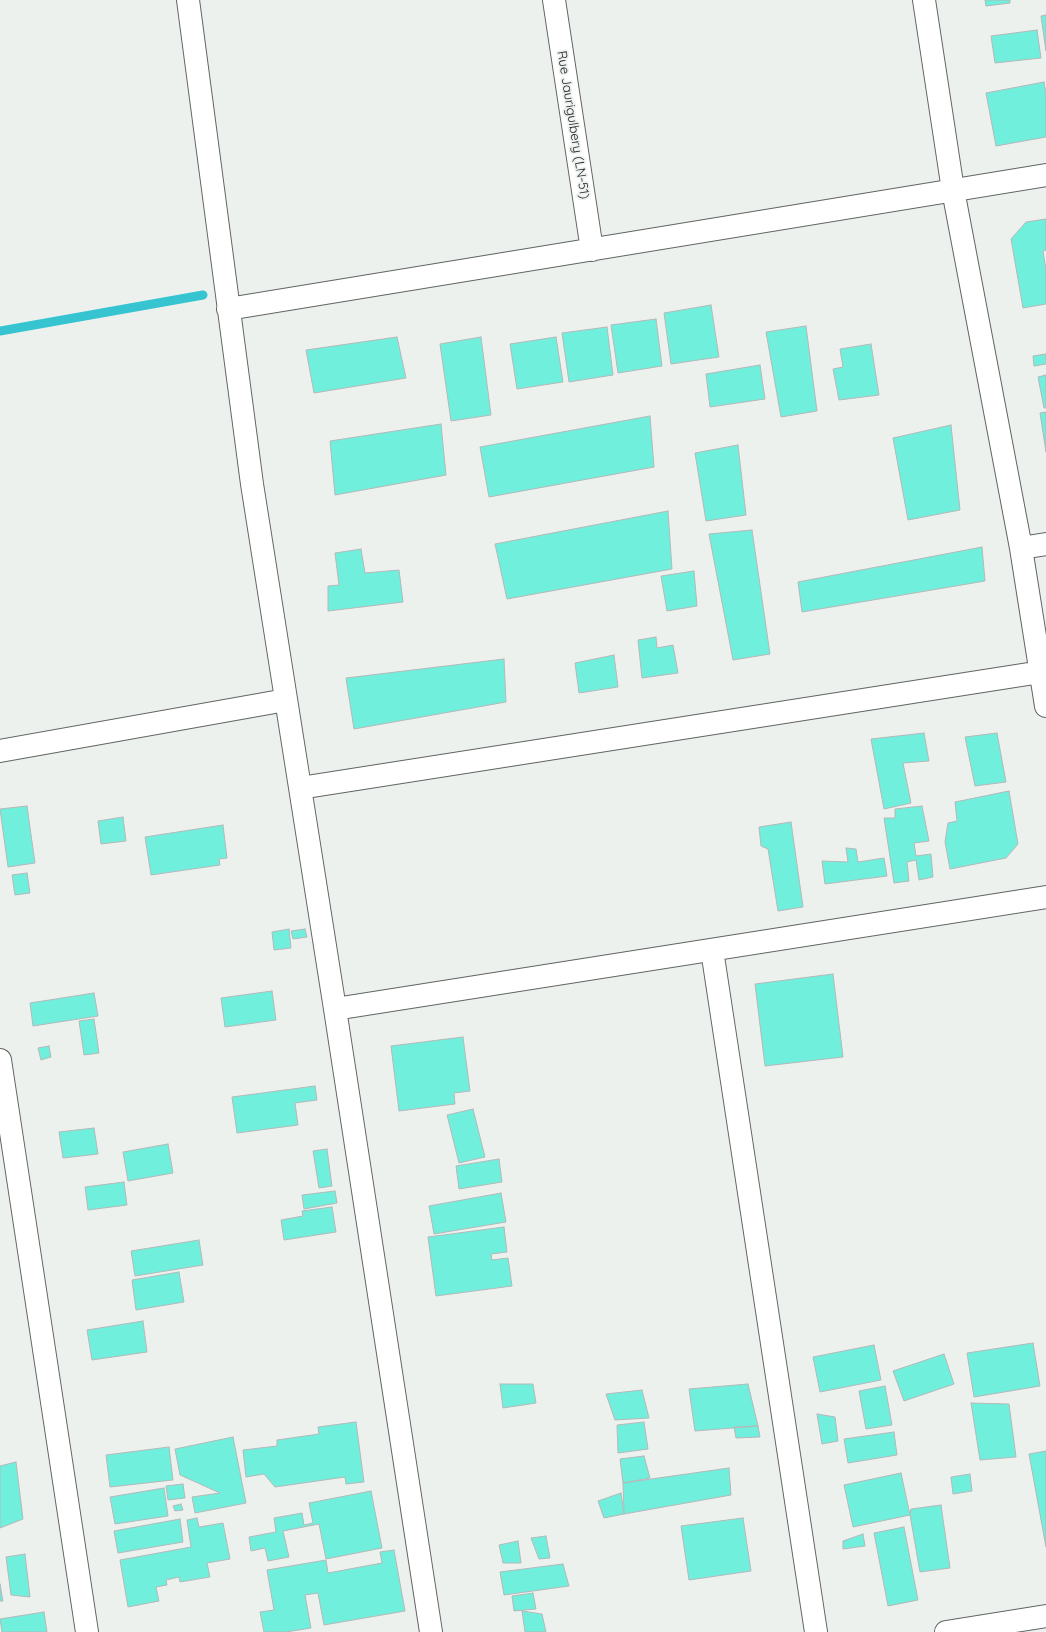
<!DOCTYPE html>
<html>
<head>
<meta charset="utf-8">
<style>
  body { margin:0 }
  canvas { display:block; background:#ecf1ee }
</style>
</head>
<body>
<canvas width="1046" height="1632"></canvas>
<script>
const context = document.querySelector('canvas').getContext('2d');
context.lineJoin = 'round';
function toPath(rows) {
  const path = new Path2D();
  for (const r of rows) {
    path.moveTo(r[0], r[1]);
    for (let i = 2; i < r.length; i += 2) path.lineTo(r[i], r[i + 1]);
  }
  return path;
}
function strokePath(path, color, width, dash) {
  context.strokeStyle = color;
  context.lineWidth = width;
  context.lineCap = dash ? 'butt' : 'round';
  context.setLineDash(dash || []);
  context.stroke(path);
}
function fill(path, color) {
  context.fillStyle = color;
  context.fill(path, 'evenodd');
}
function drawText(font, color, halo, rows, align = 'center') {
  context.font = font + ' Quicksand,sans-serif';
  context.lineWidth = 3.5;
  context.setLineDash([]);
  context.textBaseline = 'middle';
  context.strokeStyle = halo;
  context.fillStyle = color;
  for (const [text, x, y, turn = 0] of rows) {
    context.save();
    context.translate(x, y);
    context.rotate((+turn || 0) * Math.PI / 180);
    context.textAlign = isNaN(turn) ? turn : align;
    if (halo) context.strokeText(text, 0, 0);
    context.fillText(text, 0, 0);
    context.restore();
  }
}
strokePath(toPath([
  [0,331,203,295]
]), '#36c4d1', 9);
const building = toPath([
  [985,0,1010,0,1010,3,986,6,985,0],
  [1046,15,1046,51,1041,16,1046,15],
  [1037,30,1041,58,995,63,991,36,1037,30],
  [1044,82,1046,94,1046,137,996,146,986,93,1044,82],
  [1046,219,1046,250,1043,251,1046,270,1046,304,1023,308,1011,239,1026,222,1046,219],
  [711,305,719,357,671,364,664,313,711,305],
  [656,319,662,366,618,373,611,325,656,319],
  [806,326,817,411,781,417,766,332,806,326],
  [607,327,613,375,569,382,562,333,607,327],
  [397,337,406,378,314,393,306,350,397,337],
  [481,337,491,415,451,421,440,344,481,337],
  [556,337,563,382,517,389,510,344,556,337],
  [871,344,879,395,839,400,833,369,843,367,840,349,871,344],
  [1046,354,1046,364,1034,366,1033,356,1046,354],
  [760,365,765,399,710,407,706,374,760,365],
  [1046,375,1046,408,1044,408,1038,377,1046,375],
  [1046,412,1046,452,1040,413,1046,412],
  [650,416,654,467,489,497,480,447,650,416],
  [441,424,446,475,335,495,330,441,441,424],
  [951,425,960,510,908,520,893,438,951,425],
  [738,445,746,515,706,521,695,453,738,445],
  [668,511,672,569,507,599,495,544,668,511],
  [752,530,770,654,733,660,709,534,752,530],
  [982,547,985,581,802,612,798,582,982,547],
  [361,549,365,573,399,570,403,602,328,611,328,586,339,585,335,553,361,549],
  [694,571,697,606,667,611,661,576,694,571],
  [656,637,657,648,673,645,678,673,642,678,638,640,656,637],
  [614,655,618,687,579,693,575,663,614,655],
  [504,659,506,702,354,729,346,678,504,659],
  [924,733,929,761,903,763,911,803,884,809,871,739,924,733],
  [997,733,1006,782,975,786,965,737,997,733],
  [1009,791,1018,844,1006,858,950,869,945,842,948,823,957,821,955,802,1009,791],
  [27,806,35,863,8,867,0,809,27,806],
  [922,806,929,841,914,843,916,856,931,854,933,877,919,880,916,860,907,862,909,881,894,883,884,818,895,818,895,809,922,806],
  [123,817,126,841,101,844,98,821,123,817],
  [791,822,803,907,778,911,768,849,761,846,759,827,791,822],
  [223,825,227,858,219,859,220,865,151,875,145,837,223,825],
  [846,848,856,849,858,862,884,858,887,876,825,884,822,861,848,862,846,848],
  [27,873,30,893,15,895,12,875,27,873],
  [289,929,291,948,274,950,272,932,289,929],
  [305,929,307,937,293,939,291,931,305,929],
  [833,974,843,1057,765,1066,755,984,833,974],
  [272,991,276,1020,225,1027,221,998,272,991],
  [94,993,98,1016,33,1026,30,1003,94,993],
  [94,1019,99,1053,84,1055,79,1021,94,1019],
  [463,1037,470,1091,454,1093,455,1104,399,1111,391,1046,463,1037],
  [49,1046,51,1057,41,1060,38,1048,49,1046],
  [315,1086,317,1100,295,1103,298,1125,237,1133,232,1097,315,1086],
  [473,1109,485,1157,459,1163,447,1115,473,1109],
  [94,1128,98,1154,63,1158,59,1132,94,1128],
  [168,1144,173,1173,128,1181,123,1152,168,1144],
  [327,1149,332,1186,319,1188,313,1151,327,1149],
  [499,1159,502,1182,459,1189,456,1166,499,1159],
  [124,1182,127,1205,88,1210,85,1187,124,1182],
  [335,1191,337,1203,304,1209,302,1195,335,1191],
  [501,1193,506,1222,434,1234,429,1206,501,1193],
  [332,1207,336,1232,284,1240,281,1220,303,1216,302,1211,332,1207],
  [504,1227,507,1252,491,1254,492,1260,508,1258,512,1286,436,1296,428,1237,504,1227],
  [199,1240,203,1265,135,1276,131,1251,199,1240],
  [179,1272,184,1302,136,1310,132,1280,179,1272],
  [143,1321,147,1352,92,1360,87,1330,143,1321],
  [1033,1343,1040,1386,974,1397,967,1353,1033,1343],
  [874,1345,881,1380,820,1392,813,1357,874,1345],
  [944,1354,954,1384,904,1401,893,1371,944,1354],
  [500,1384,533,1384,536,1403,503,1408,500,1384],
  [748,1384,758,1426,695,1431,689,1389,748,1384],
  [885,1386,892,1425,866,1429,859,1391,885,1386],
  [642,1390,649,1418,615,1420,606,1394,642,1390],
  [971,1403,1009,1404,1016,1457,980,1460,971,1403],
  [817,1414,835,1417,838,1441,822,1444,817,1414],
  [356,1422,364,1482,346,1484,345,1477,275,1487,264,1474,246,1477,243,1450,277,1446,277,1440,319,1434,318,1427,356,1422],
  [644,1422,648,1449,618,1453,617,1425,644,1422],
  [758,1426,760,1437,736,1438,734,1427,758,1426],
  [894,1432,897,1455,848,1463,844,1439,894,1432],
  [233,1437,246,1503,195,1513,192,1497,220,1493,180,1475,175,1449,233,1437],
  [169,1447,173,1480,110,1487,106,1455,169,1447],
  [1046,1451,1046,1547,1029,1454,1046,1451],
  [644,1456,650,1478,623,1483,620,1459,644,1456],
  [16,1462,23,1519,0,1528,0,1466,16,1462],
  [729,1468,731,1495,624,1514,623,1483,729,1468],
  [901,1473,910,1515,853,1527,844,1485,901,1473],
  [970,1474,972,1491,953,1494,951,1477,970,1474],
  [183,1484,185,1498,168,1500,166,1486,183,1484],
  [164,1488,168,1516,115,1524,110,1497,164,1488],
  [371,1491,382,1548,326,1559,319,1524,283,1531,289,1557,268,1561,265,1548,251,1551,249,1537,276,1532,274,1518,302,1513,304,1525,313,1523,309,1503,371,1491],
  [621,1493,624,1514,604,1518,598,1501,621,1493],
  [181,1504,183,1510,175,1511,173,1506,181,1504],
  [941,1505,950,1568,920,1572,910,1515,911,1509,941,1505],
  [197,1518,199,1527,223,1523,230,1559,207,1563,210,1577,180,1582,179,1577,166,1580,167,1585,156,1587,159,1601,128,1607,120,1560,191,1547,187,1520,197,1518],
  [743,1518,751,1571,689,1580,681,1526,743,1518],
  [180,1519,183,1542,118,1553,114,1531,180,1519],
  [904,1527,918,1600,888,1606,874,1533,904,1527],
  [863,1534,865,1546,843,1549,843,1541,863,1534],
  [546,1536,550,1558,539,1559,531,1538,546,1536],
  [518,1541,521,1563,503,1563,499,1545,518,1541],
  [394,1550,405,1611,324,1625,318,1593,305,1595,311,1628,286,1632,264,1632,260,1612,274,1610,267,1570,326,1560,328,1573,382,1563,380,1552,394,1550],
  [25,1554,30,1597,11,1595,6,1557,25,1554],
  [563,1564,569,1586,504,1595,500,1572,563,1564],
  [0,1584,3,1601,0,1601,0,1584],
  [533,1593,536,1609,514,1611,512,1596,533,1593],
  [522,1611,542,1614,546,1632,525,1632,522,1611],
  [44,1612,47,1632,2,1632,0,1619,44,1612]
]);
fill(building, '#70efdd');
strokePath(building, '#b4b9b8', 1);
const minor = toPath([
  [188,0,252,484,335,1009,431,1632],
  [554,0,592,250],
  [924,0,953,190,1021,548,1046,706],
  [228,309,1046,175],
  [1021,548,1046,544],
  [0,751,286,700],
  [300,788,1041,672],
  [712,950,816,1632],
  [335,1009,1046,897],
  [0,1060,87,1632],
  [946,1632,1046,1616]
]);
strokePath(minor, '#616563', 24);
strokePath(minor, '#fff', 22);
drawText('13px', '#1a1c1b', '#ecf1ee', [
  ["Rue Jaurigulbery (LN-51)",573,125,81]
]);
</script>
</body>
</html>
